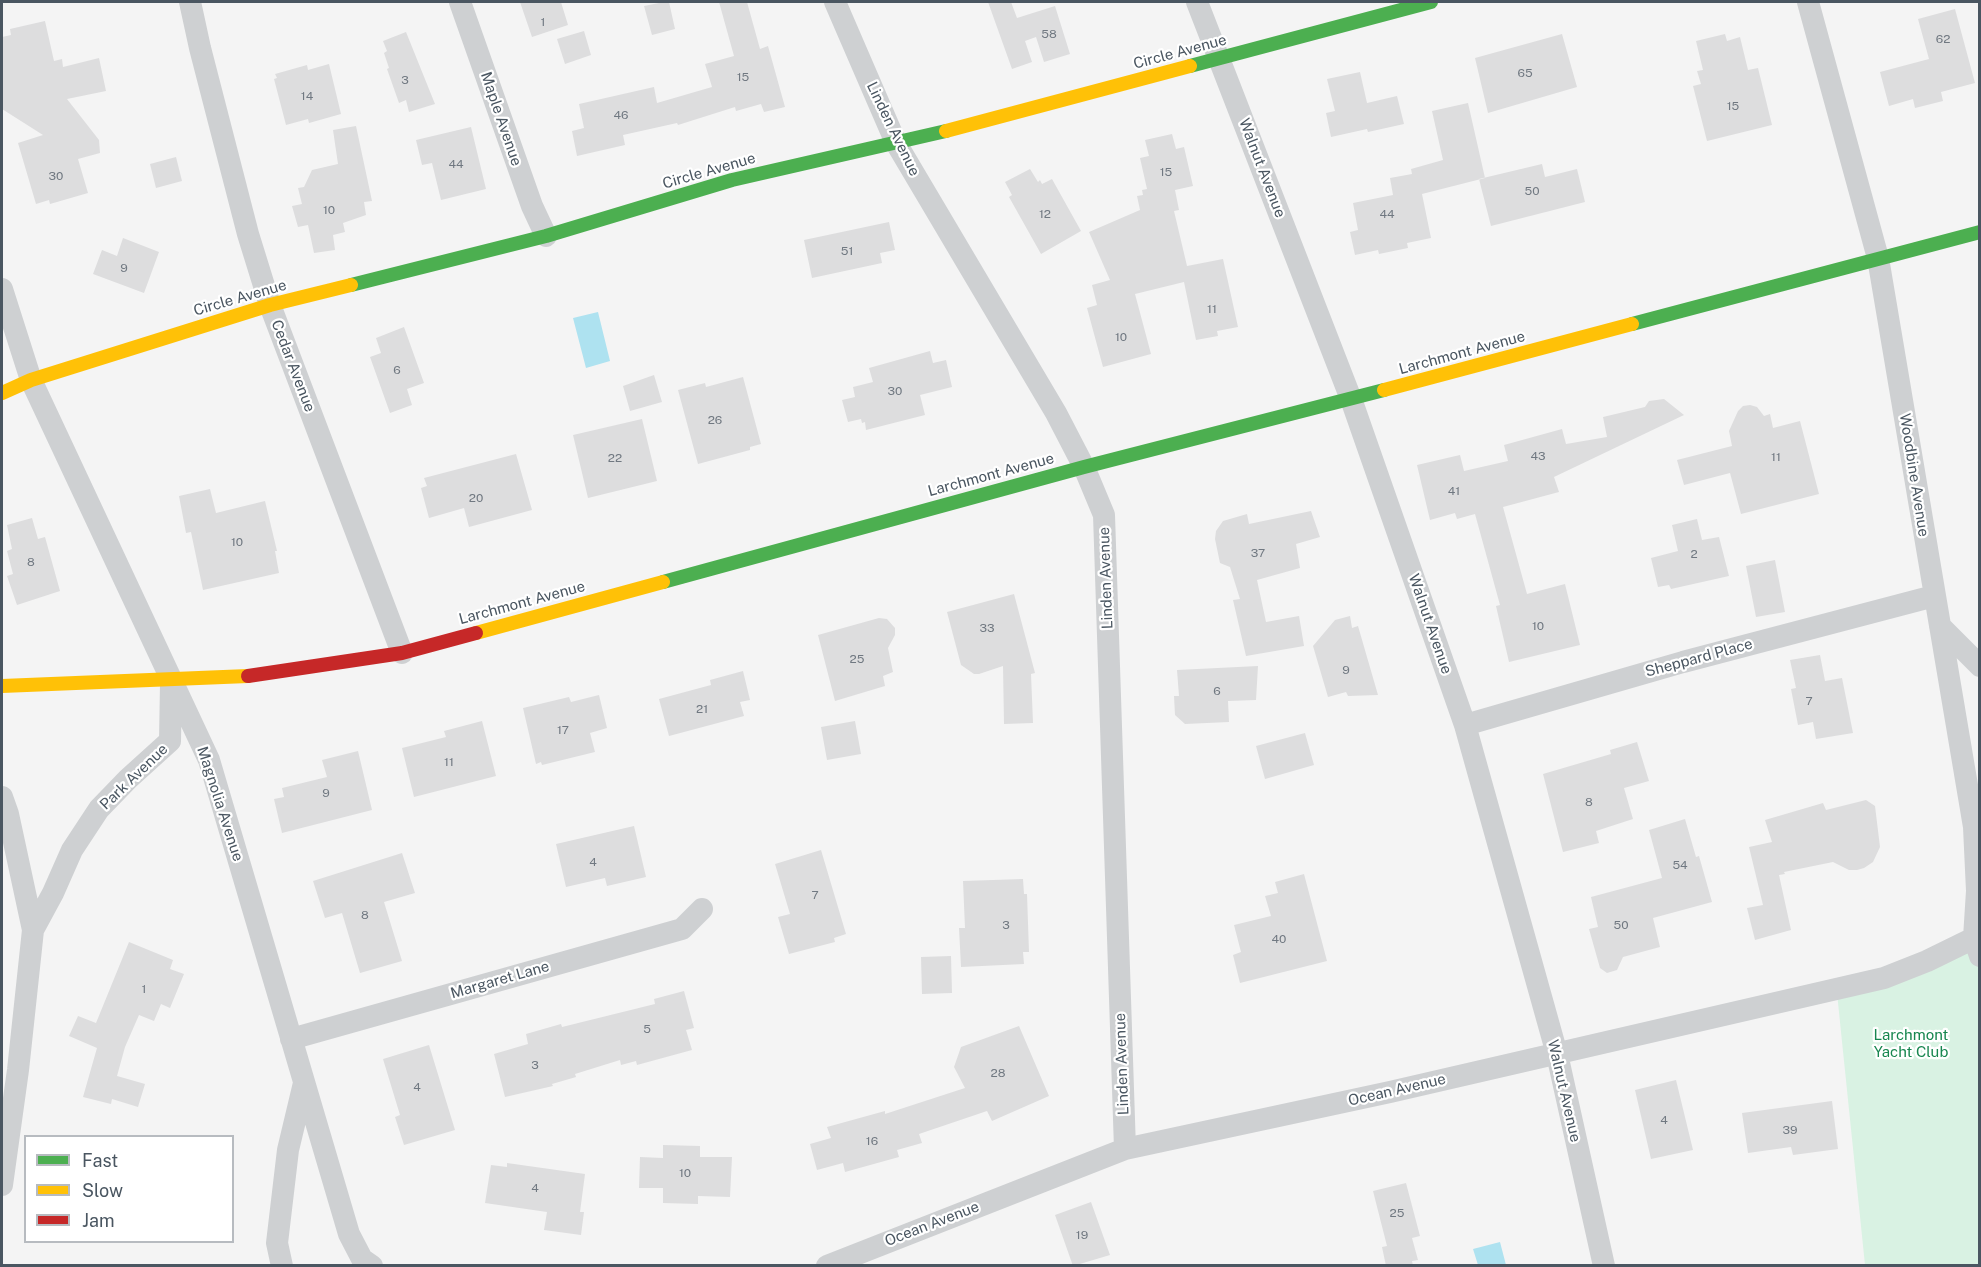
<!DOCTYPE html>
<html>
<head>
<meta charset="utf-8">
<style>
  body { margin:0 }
  #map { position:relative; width:1981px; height:1267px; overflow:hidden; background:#f4f4f4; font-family:"Public Sans",sans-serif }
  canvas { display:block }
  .frame { position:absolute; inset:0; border:3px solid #4a5661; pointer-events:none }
  .legend { position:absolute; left:24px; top:1135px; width:210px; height:108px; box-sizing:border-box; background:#fff; border:2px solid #b7bbc0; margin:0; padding:8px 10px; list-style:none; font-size:18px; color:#4a5661 }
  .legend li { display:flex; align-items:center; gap:12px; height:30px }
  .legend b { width:30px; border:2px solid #b7bbc0 }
</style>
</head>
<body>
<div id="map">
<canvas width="1981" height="1267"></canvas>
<div class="frame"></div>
<ul class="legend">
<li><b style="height:8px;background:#4caf50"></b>Fast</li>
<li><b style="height:8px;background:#ffc107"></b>Slow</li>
<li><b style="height:8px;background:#c62828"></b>Jam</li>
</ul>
</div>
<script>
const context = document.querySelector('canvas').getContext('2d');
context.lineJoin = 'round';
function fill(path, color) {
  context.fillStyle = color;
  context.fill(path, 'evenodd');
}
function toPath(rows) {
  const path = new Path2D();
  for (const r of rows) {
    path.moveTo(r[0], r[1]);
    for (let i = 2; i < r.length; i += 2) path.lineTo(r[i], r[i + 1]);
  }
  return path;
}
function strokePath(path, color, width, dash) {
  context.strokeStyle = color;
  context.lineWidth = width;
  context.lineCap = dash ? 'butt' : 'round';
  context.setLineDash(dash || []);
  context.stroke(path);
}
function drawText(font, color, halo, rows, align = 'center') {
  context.font = font + ' "Public Sans",sans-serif';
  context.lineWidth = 4.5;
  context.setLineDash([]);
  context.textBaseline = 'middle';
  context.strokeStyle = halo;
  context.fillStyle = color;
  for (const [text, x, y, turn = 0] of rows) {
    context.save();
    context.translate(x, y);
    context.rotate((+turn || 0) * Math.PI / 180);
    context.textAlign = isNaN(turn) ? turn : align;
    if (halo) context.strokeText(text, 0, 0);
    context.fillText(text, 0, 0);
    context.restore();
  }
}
fill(toPath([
  [1979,827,1979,1265,1865,1265,1837,993,1977,940]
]), '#d9f2e3');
fill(toPath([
  [598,312,610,361,586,368,573,318],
  [1500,1242,1506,1265,1478,1265,1473,1249]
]), '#aee2f0');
fill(toPath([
  [520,2,561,2,568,25,532,37],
  [664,2,669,2,675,29,652,35,644,6],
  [719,2,747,2,760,49,768,46,785,107,764,112,761,104,736,111,735,107,678,125,677,123,623,135,625,145,577,156,572,131,584,128,579,104,654,87,657,103,712,87,705,64,734,56],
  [988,2,1011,2,1017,18,1055,6,1070,54,1044,62,1036,37,1025,41,1032,62,1012,69],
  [1955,9,1975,83,1941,92,1943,101,1915,108,1913,99,1889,106,1880,72,1929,59,1918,19],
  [45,21,54,61,62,59,63,67,99,58,106,91,67,99,99,140,100,153,78,159,88,193,50,204,49,200,36,204,18,143,43,135,2,109,2,37,11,35,10,29],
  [584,31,591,55,565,64,557,39],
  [406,32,435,104,409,112,406,100,399,103,387,69,389,68,384,53,387,51,383,41],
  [1562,34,1577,87,1488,113,1475,58],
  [1725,34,1727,41,1740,37,1748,70,1758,68,1772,125,1707,141,1693,86,1701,84,1697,71,1703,70,1696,41],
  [329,64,341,114,309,123,308,119,286,125,274,79,277,78,275,74,307,65,308,70],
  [1360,72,1367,103,1397,96,1404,124,1368,132,1367,129,1331,137,1326,113,1335,111,1327,79],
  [1468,103,1485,178,1422,194,1431,238,1407,243,1408,248,1379,254,1378,250,1355,255,1350,232,1358,230,1353,203,1393,195,1390,178,1412,174,1411,169,1443,160,1432,111],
  [356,126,372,201,364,202,366,215,343,223,345,232,333,235,335,250,314,253,308,225,298,227,292,206,302,204,298,188,304,187,312,170,338,164,333,130],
  [471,127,486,189,441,200,432,163,422,165,416,140],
  [1172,134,1176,149,1184,147,1193,186,1175,190,1179,210,1174,211,1187,266,1223,259,1238,327,1217,331,1218,336,1196,340,1184,282,1135,294,1151,354,1103,367,1087,308,1097,305,1092,285,1110,280,1089,232,1140,210,1137,196,1143,195,1142,190,1147,189,1140,158,1149,156,1145,140],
  [176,157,182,181,156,188,150,164],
  [1542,164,1545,177,1577,169,1585,202,1491,226,1479,179],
  [1030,169,1038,182,1040,180,1042,184,1052,179,1081,231,1041,254,1009,197,1012,195,1005,182],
  [889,222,895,250,880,253,882,263,812,278,804,240],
  [123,238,159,252,144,293,93,274,102,250,117,256],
  [404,327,424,383,407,389,412,405,390,413,370,357,381,353,376,338],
  [930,351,933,363,946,360,952,387,920,395,925,415,866,430,865,422,862,423,861,419,848,422,842,400,855,397,853,387,873,382,869,368],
  [654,375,662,402,630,411,623,386],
  [743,377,761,444,750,447,750,450,698,464,678,390,705,383,706,387],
  [1664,399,1684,415,1554,477,1559,492,1503,507,1527,594,1565,584,1580,645,1509,662,1496,606,1500,605,1475,514,1457,519,1455,513,1430,520,1417,465,1460,455,1464,471,1508,461,1504,445,1562,429,1566,444,1607,437,1603,417,1645,407,1649,401],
  [1750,405,1757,407,1764,416,1770,414,1773,428,1800,421,1819,494,1741,514,1730,473,1684,485,1677,460,1732,446,1729,431,1738,411,1743,406],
  [642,419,657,481,588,498,573,435],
  [516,454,532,510,469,527,464,508,429,518,421,488,427,486,424,478],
  [210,489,216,513,265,501,277,551,275,551,279,573,203,590,191,532,186,533,179,496],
  [1311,511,1320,537,1296,544,1300,568,1257,580,1266,622,1299,616,1304,646,1246,656,1233,600,1240,599,1230,567,1220,563,1215,539,1216,531,1223,521,1247,514,1249,524],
  [32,518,38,539,45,537,60,591,17,605,7,576,13,574,7,551,12,549,7,525],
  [1697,519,1702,540,1719,537,1729,576,1671,589,1669,585,1658,587,1651,558,1678,551,1672,525],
  [1775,560,1785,612,1756,617,1746,566],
  [1014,594,1035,673,1031,674,1033,723,1004,724,1003,666,979,674,974,674,961,665,947,612],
  [1350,616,1352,628,1358,626,1378,695,1348,696,1346,692,1328,697,1313,646,1335,620],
  [879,618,887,619,895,628,895,635,888,648,893,672,883,676,885,686,835,701,818,635],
  [1820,655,1825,681,1842,678,1853,733,1816,739,1813,722,1798,725,1791,689,1796,688,1790,660],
  [1258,666,1256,700,1228,701,1229,722,1185,724,1175,715,1174,696,1179,696,1177,670],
  [743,671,750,700,740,702,744,716,669,736,659,699,711,685,710,680],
  [599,695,607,728,590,733,595,752,542,765,541,762,536,764,523,708,569,697,571,702],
  [482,721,496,776,414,797,402,748,446,737,444,731],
  [855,721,861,754,827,760,821,727],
  [1305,733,1314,765,1265,779,1256,746],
  [1637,742,1649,781,1624,788,1633,819,1596,831,1599,843,1563,852,1543,774,1611,754,1610,750],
  [358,751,372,810,282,833,274,799,284,797,282,788,327,777,322,760],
  [1866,800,1875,806,1880,847,1873,862,1864,868,1857,870,1849,870,1833,862,1784,872,1785,874,1779,875,1791,930,1755,940,1747,908,1763,905,1749,847,1772,842,1765,820,1823,803,1826,810],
  [1685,819,1696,857,1699,856,1712,902,1653,918,1660,947,1623,957,1617,970,1607,973,1600,968,1589,929,1598,927,1591,897,1662,878,1649,830],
  [634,826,646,877,607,886,605,878,566,887,556,844],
  [821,850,846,934,834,938,835,942,789,954,778,917,790,914,775,864],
  [402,853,415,893,384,902,402,961,360,973,342,913,325,918,313,881],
  [1304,874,1327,961,1240,983,1233,955,1241,952,1234,925,1271,916,1265,896,1278,893,1275,882],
  [1023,879,1024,894,1027,894,1029,952,1023,952,1024,964,961,967,959,928,965,928,963,881],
  [129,942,173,960,170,969,184,974,170,1008,161,1004,154,1021,139,1015,125,1047,117,1076,145,1084,138,1107,112,1099,111,1104,83,1097,97,1048,69,1036,78,1016,96,1023],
  [951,956,952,993,922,994,921,957],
  [684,991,694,1028,686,1030,692,1050,637,1065,636,1061,621,1065,620,1060,575,1074,576,1077,552,1084,553,1086,505,1097,494,1054,528,1044,526,1034,561,1024,562,1027,655,1004,654,999],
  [1019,1026,1049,1096,992,1121,987,1111,919,1134,922,1143,897,1150,899,1157,845,1172,843,1163,817,1170,810,1144,831,1138,827,1127,885,1111,885,1114,965,1088,954,1067,961,1047],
  [429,1045,455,1130,404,1145,395,1117,400,1115,383,1059],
  [1676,1080,1693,1150,1651,1159,1635,1090],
  [1832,1101,1838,1149,1793,1155,1791,1147,1748,1153,1742,1113],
  [663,1145,700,1146,700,1157,732,1157,730,1197,698,1196,698,1204,663,1203,663,1188,639,1188,640,1157,663,1158],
  [507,1163,585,1174,580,1212,584,1212,581,1235,544,1230,547,1212,485,1203,491,1165,507,1167],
  [1406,1183,1420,1236,1412,1238,1418,1260,1412,1261,1413,1266,1386,1266,1382,1247,1387,1246,1373,1191],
  [1091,1202,1110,1255,1073,1266,1055,1215]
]), '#ddddde');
strokePath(toPath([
  [190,2,200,48,248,234,270,305,402,653],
  [460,2,532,206,546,236],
  [835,2,896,143,1056,413,1084,467,1104,515,1125,1149],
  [1197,2,1351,399,1465,725,1557,1054,1604,1266],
  [1808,2,1878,258,1974,827,1977,891,1974,938,1980,956],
  [2,289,31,380,209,760,349,1234,362,1259,372,1266],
  [1940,626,1980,666],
  [1465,725,1683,662,1934,596],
  [2,797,8,814,33,930,18,1070,2,1185],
  [33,930,53,893,72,850,99,809,128,779,170,741,171,684],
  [291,1039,682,929,702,909],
  [282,1266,277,1243,288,1150,304,1083],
  [827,1266,1125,1149,1390,1092,1884,978,1927,961,1974,938]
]), '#ced0d2', 22);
strokePath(toPath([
  [1190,66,1431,2],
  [351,285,546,236,732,180,946,131],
  [1632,324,1980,232],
  [663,582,1084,467,1384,390]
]), '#4caf50', 14);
strokePath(toPath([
  [946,131,1190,66],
  [1384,390,1632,324],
  [2,393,31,380,270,305,351,285],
  [476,633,663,582],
  [2,686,248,676]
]), '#ffc107', 14);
strokePath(toPath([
  [248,676,402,653,476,633]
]), '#c62828', 14);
drawText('12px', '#707881', null, [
  ["1",543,22],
  ["58",1049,34],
  ["62",1943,39],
  ["65",1525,73],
  ["15",743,77],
  ["3",405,80],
  ["14",307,96],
  ["15",1733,106],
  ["46",621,115],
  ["44",456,164],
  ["15",1166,172],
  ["30",56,176],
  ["50",1532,191],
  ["10",329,210],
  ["12",1045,214],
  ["44",1387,214],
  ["51",847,251],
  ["9",124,268],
  ["11",1212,309],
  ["10",1121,337],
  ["6",397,370],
  ["30",895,391],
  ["26",715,420],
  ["43",1538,456],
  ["11",1776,457],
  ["22",615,458],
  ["41",1454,491],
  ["20",476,498],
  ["10",237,542],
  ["37",1258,553],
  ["2",1694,554],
  ["8",31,562],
  ["10",1538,626],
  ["33",987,628],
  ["25",857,659],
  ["9",1346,670],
  ["6",1217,691],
  ["7",1809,701],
  ["21",702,709],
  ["17",563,730],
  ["11",449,762],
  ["9",326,793],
  ["8",1589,802],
  ["4",593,862],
  ["54",1680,865],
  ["7",815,895],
  ["8",365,915],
  ["3",1006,925],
  ["50",1621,925],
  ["40",1279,939],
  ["1",144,989],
  ["5",647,1029],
  ["3",535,1065],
  ["28",998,1073],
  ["4",417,1087],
  ["4",1664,1120],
  ["39",1790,1130],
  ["16",872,1141],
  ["10",685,1173],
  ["4",535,1188],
  ["25",1397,1213],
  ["19",1082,1235]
]);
drawText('15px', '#4a5661', '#fff', [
  ["Circle Avenue",1180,52,-15],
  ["Maple Avenue",501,119,71],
  ["Linden Avenue",893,129,64],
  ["Walnut Avenue",1262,168,69],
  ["Circle Avenue",709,171,-16],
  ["Circle Avenue",240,298,-16],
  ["Larchmont Avenue",1462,353,-15],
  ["Cedar Avenue",293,366,69],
  ["Larchmont Avenue",991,475,-15],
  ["Woodbine Avenue",1914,475,81],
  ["Linden Avenue",1106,578,-92],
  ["Larchmont Avenue",522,603,-15],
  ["Walnut Avenue",1430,624,71],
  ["Sheppard Place",1699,658,-15],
  ["Park Avenue",134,777,-44],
  ["Magnolia Avenue",220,804,72],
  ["Margaret Lane",500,980,-16],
  ["Linden Avenue",1122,1064,-92],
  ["Ocean Avenue",1397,1090,-13],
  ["Walnut Avenue",1564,1091,77],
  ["Ocean Avenue",932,1224,-21]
]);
drawText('15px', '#17864f', '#fff', [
  ["Larchmont",1911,1035],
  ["Yacht Club",1911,1052]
]);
</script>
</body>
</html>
